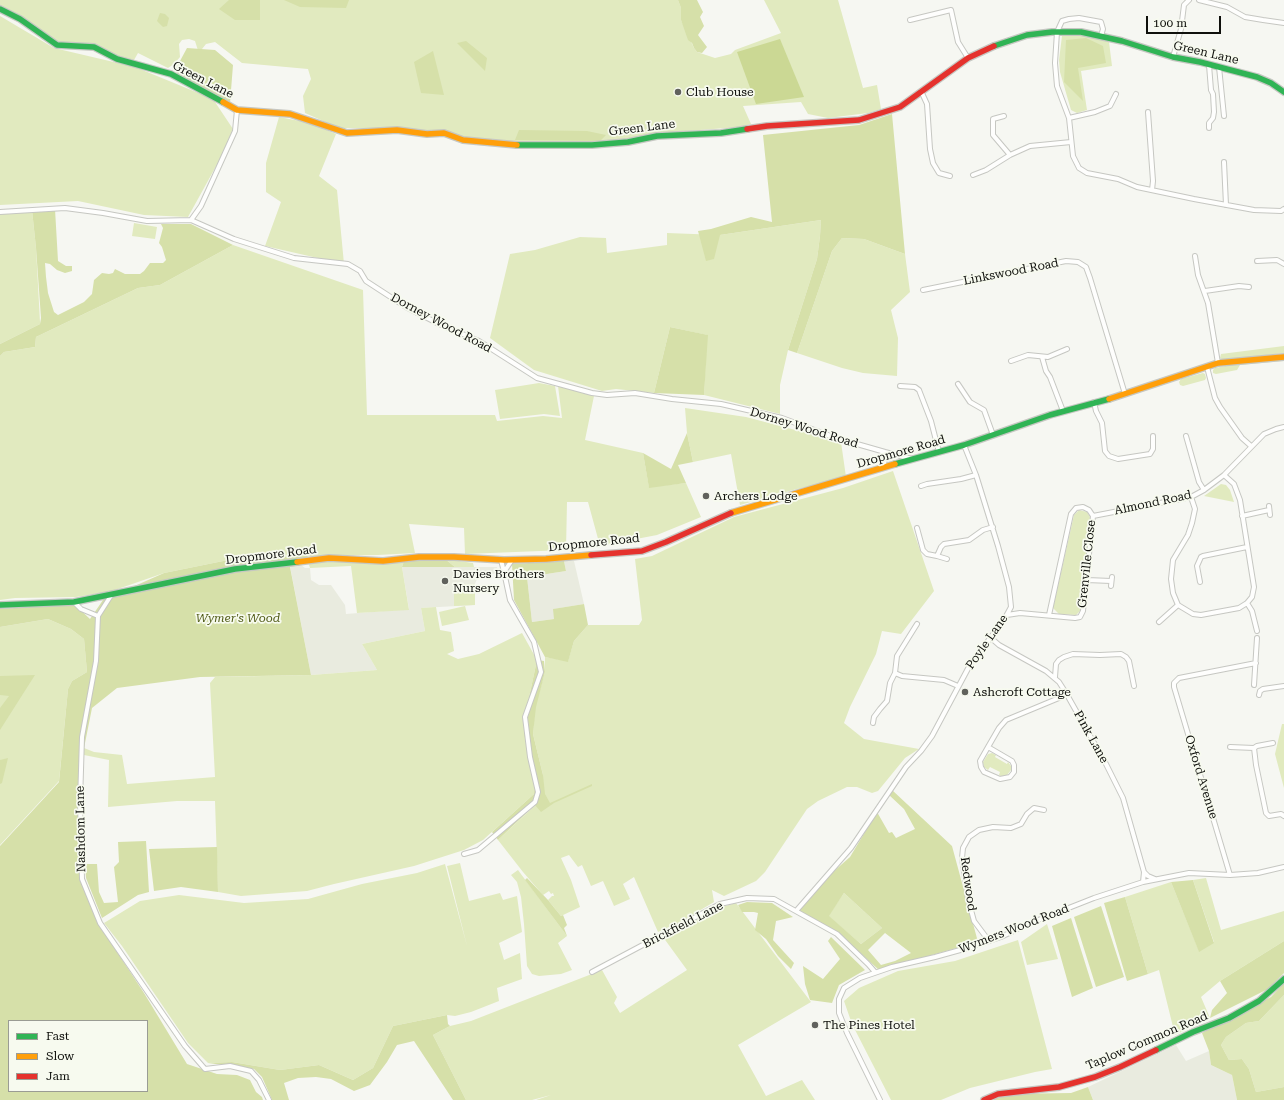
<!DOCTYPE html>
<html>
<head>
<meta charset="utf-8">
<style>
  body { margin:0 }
  #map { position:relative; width:1284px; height:1100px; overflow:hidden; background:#f6f7f2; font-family:"Roboto Serif",serif }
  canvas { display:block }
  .legend { position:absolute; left:8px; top:1020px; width:140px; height:72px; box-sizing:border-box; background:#f7faef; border:1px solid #9a9c94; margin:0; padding:5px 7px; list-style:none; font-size:12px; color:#0f100c }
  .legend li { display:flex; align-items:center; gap:8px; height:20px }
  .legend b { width:20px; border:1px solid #9a9c94 }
  .scale { position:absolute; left:1146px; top:16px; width:75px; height:18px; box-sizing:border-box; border:2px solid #0f100c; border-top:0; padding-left:5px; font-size:12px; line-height:14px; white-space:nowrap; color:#0f100c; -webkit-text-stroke:3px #f7faef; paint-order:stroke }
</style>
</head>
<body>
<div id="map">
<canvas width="1284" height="1100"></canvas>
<ul class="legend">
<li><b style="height:5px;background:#30b455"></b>Fast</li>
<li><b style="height:5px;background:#ff9f0a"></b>Slow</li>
<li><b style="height:5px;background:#e5322d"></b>Jam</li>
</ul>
<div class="scale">100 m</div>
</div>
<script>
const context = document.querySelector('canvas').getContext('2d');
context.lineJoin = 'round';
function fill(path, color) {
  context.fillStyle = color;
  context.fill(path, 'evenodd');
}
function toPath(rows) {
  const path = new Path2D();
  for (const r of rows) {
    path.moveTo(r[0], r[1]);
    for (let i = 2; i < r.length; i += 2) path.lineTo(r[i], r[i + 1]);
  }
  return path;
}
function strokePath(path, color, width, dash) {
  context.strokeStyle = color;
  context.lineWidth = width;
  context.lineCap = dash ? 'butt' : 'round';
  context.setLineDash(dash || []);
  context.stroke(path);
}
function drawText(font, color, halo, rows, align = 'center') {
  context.font = font + ' "Roboto Serif",serif';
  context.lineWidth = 3.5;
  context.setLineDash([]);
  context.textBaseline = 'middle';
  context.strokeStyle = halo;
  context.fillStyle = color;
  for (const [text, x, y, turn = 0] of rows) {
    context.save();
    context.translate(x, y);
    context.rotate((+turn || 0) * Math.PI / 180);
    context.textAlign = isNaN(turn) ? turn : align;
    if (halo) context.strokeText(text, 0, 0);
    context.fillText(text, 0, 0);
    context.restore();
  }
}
fill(toPath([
  [564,561,574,561,584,604,554,609,554,619,532,622,527,577,566,571],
  [301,565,305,568,310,568,311,580,319,585,331,585,345,605,346,614,409,609,402,567,497,567,499,573,484,575,477,579,475,584,475,605,421,608,425,631,362,644,377,670,311,675,290,566],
  [1176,1045,1186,1061,1209,1051,1211,1065,1232,1075,1237,1100,1093,1100,1088,1087]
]), '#e9ebdf');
fill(toPath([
  [0,0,678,0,681,8,681,20,694,48,697,52,715,58,731,54,735,50,781,33,764,0,838,0,863,88,877,85,881,109,868,113,828,118,808,114,801,102,743,106,751,124,740,127,659,133,616,141,597,142,554,144,470,139,443,131,374,128,339,128,305,113,303,96,311,79,308,69,242,63,215,42,206,44,202,49,201,60,195,41,189,39,182,40,179,44,180,57,174,64,168,68,138,53,134,60,117,56,95,45,69,44,52,40,9,10,0,6],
  [0,16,54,48,135,67,213,99,233,129,220,159,188,217,144,215,78,201,0,205],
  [1066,34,1083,34,1109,42,1112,66,1081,71,1087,110,1077,113,1071,110,1060,72,1059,60,1062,36],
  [279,117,310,123,336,134,319,176,337,190,344,264,265,246,281,202,266,192,266,163],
  [32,210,36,248,40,322,40,324,0,344,0,212],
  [821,220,820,236,817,259,788,350,780,385,780,414,704,395,707,335,670,327,654,393,616,389,602,391,534,370,490,338,510,254,535,250,580,237,606,238,607,253,667,245,667,233,720,235],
  [134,223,157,227,155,239,132,236],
  [842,238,864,239,905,254,910,292,891,310,898,338,897,376,863,373,842,368,797,353,832,251],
  [233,245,363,290,367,415,495,415,497,421,543,416,562,418,558,386,594,396,585,440,643,453,649,487,686,483,701,517,657,535,600,546,588,502,567,502,566,550,465,554,464,528,409,524,415,553,378,555,243,557,164,573,112,591,76,597,15,598,0,600,0,356,4,352,35,347,36,337,138,288,160,285],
  [1284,346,1284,353,1223,360,1220,358,1221,354],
  [1284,360,1284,361,1240,365,1237,370,1216,374,1213,373,1213,370,1215,368,1241,363],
  [1203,373,1205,374,1206,378,1205,380,1183,386,1180,385,1179,382,1181,379],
  [539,383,555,386,560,416,544,414,500,419,495,390],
  [685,408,746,417,841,442,846,477,793,490,740,505,731,454,693,462,687,433],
  [893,471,934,591,901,634,882,631,876,654,850,707,844,723,864,739,919,749,905,758,878,791,872,793,857,787,847,787,818,801,807,809,765,872,756,881,724,896,712,890,714,902,682,921,658,932,634,877,623,884,630,899,614,906,603,881,591,886,582,865,578,867,569,855,561,858,571,880,580,907,561,916,548,900,552,896,554,896,553,893,551,894,549,891,543,895,523,872,498,840,543,798,543,775,533,734,535,707,545,672,545,657,568,661,574,641,588,625,639,625,642,620,635,559,652,556,734,517,843,488],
  [1221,484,1226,485,1230,490,1234,502,1204,496],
  [1079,510,1087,512,1090,517,1081,610,1076,615,1059,614,1053,608,1074,515],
  [445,559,473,563,474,567,455,567],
  [331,560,364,563,404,561,402,567,409,610,357,613,351,566,310,568,309,565,311,562],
  [454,584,475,584,475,605,454,606],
  [465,606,469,620,442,626,439,612],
  [436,607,440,630,451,632,454,651,447,654,458,659,479,654,522,633,537,660,528,702,535,779,534,794,483,840,464,850,414,866,334,884,307,891,241,896,218,892,215,801,177,801,108,807,109,760,84,755,84,748,94,752,122,755,127,784,215,777,210,683,215,677,311,675,377,670,362,644,425,631,421,608],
  [48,619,71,629,84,639,87,672,72,681,68,689,59,781,0,845,0,627],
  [1282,724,1284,724,1284,788,1275,754],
  [992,753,996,755,995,757,1007,764,1008,762,1011,766,1011,770,1007,775,1002,777,999,775,1000,772,990,767,988,770,984,767,983,762,988,754],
  [460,863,469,901,500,893,503,900,517,896,522,932,499,943,504,960,520,953,522,979,497,988,499,1001,471,1012,455,1016,447,1015,393,1026,373,1068,353,1080,319,1065,280,1070,232,1062,208,1063,188,1043,122,946,104,923,140,901,179,895,244,903,308,899,362,884,417,873,445,864,467,946,447,866],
  [518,870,567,936,558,943,572,970,561,974,539,976,532,974,527,966,524,924,521,897,517,882,511,875],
  [1206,878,1221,930,1284,911,1284,941,1220,981,1201,997,1210,1018,1175,1035,1159,970,1148,974,1125,897,1171,882,1199,951,1214,942,1193,880],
  [844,893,882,928,861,944,828,916],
  [736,903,811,1002,738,1045,766,1096,802,1080,815,1100,536,1100,551,1095,532,1100,466,1100,433,1035,450,1026,471,1021,602,970,617,997,614,1003,620,1013,687,970,663,937,721,907],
  [1047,924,1058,959,1027,965,1021,942],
  [1018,940,1052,1069,1035,1072,970,1088,941,1100,891,1100,852,1024,844,1001,859,988,898,971,955,961],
  [1284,995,1284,1087,1256,1092,1249,1069,1244,1062,1242,1059,1229,1060,1221,1045,1226,1037,1246,1023,1259,1021]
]), '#e1eabf');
fill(toPath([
  [229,0,260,0,260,20,235,20,219,9],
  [284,0,349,0,346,8,300,7],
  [678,0,697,0,703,12,700,17,704,26,698,35,707,47,702,53,697,52,694,48,692,43,688,40,681,20,681,8],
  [160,13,165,14,169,18,167,26,163,27,157,21],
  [1086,38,1103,46,1106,63,1078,68,1083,101,1064,82,1066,40],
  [466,41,487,58,485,71,457,43],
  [187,48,215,50,233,65,230,103,173,74],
  [433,51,444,95,421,93,414,62],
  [892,114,905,254,864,239,842,238,832,251,797,353,788,350,817,259,820,236,821,220,720,235,714,259,706,261,698,231,711,229,751,217,772,222,763,135,859,125],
  [519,130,587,131,606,135,600,141,515,140],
  [55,209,58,261,66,266,72,266,72,271,65,273,57,270,50,264,45,263,46,277,48,293,54,312,58,315,84,302,92,294,94,280,102,273,109,274,113,273,115,269,125,274,140,274,144,271,150,263,163,263,166,260,162,247,159,243,163,228,161,224,191,224,233,245,160,285,138,288,36,337,35,347,4,352,0,356,0,344,40,324,41,318,36,248,32,210],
  [670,327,708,335,704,395,654,393],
  [687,433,693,462,678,465,686,483,649,488,643,453,671,469],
  [308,556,301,565,290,567,311,675,200,677,117,688,92,708,84,748,78,804,80,879,98,923,144,993,187,1064,217,1074,237,1075,250,1080,256,1092,262,1097,263,1100,0,1100,0,846,59,782,68,689,72,681,87,672,84,639,71,629,48,619,0,627,0,609,74,604,90,619,103,600,164,573,243,557],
  [9,1021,147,1021,147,1091,9,1091],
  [445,559,455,567,402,567,404,561],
  [564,561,566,571,527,577,532,622,554,619,553,609,584,604,588,625,574,641,568,662,545,657,514,600,512,564],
  [537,660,544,661,545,672,536,707,533,734,543,775,545,794,550,803,592,784,592,786,554,803,541,812,535,805,498,840,492,832,534,794,535,779,524,734,528,702],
  [35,675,0,730,0,708,9,696,0,695,0,676],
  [8,758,2,783,0,784,0,760],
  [892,790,952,846,978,942,879,970,837,932,798,911,833,872,850,857,877,812,889,833,892,832,896,838,915,829,904,809,889,795],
  [844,893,882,928,861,944,829,916],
  [885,933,911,953,895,961,881,965,868,950],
  [146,841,149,892,138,895,102,918,86,878,85,864,97,864,99,892,104,903,118,902,114,867,119,862,118,842],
  [217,847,218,892,181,887,154,891,149,849],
  [527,878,548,900,561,916,563,915,567,925,564,928,567,936,525,880],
  [1193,880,1214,943,1199,952,1171,882],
  [1125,897,1148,974,1127,981,1104,903],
  [747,902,772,903,793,917,776,921,773,940,794,963,791,969,778,956,766,939,755,930,758,913,754,912,742,912,738,905],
  [1101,906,1124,977,1096,987,1074,917],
  [1071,918,1093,988,1072,997,1052,926],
  [831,937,865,970,839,985,832,1003,810,1000,805,984,803,966,823,979,840,959,828,941],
  [1284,941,1284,973,1268,989,1210,1018,1212,1010,1227,993,1220,981],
  [1284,983,1284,995,1259,1021,1246,1023,1226,1037,1221,1045,1229,1060,1242,1059,1244,1062,1249,1069,1256,1092,1284,1087,1284,1100,1237,1100,1232,1075,1211,1065,1209,1051,1202,1033,1271,997],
  [447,1015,448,1024,450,1026,433,1035,466,1100,453,1100,414,1041,397,1045,387,1062,370,1085,354,1091,331,1079,316,1077,298,1078,284,1083,289,1100,272,1100,262,1077,254,1069,208,1063,232,1062,280,1070,319,1065,353,1080,373,1068,393,1026],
  [1088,1087,1093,1100,990,1100,1003,1094,1071,1093]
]), '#d6e0a9');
fill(toPath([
  [780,39,804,97,756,104,737,52]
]), '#cbd894');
const street = toPath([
  [1199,0,1227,7,1245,17,1263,20,1284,23],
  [910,20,951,10,958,42,968,58],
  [1101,36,1103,29,1101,22,1079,18,1069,19,1062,21,1057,32,1055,63,1057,86,1069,118,1073,156,1079,168,1087,173,1118,179,1137,187,1194,199,1254,210,1281,211,1284,209],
  [1173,57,1181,29,1184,5,1189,0],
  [1219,67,1224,116],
  [921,91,927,104,930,149,933,163,939,173,950,176],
  [1148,112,1153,181,1152,190],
  [1004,116,993,119,993,135,1010,155],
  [1069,118,1095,112,1110,106,1116,94],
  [1209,128,1209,123,1213,118,1214,112,1213,94,1211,90,1209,65],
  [1224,162,1226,205],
  [973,175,986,170,1010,155,1030,146,1071,142],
  [0,212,65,208,103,213,147,221,191,220,234,239,294,258,348,264,360,271,366,281,406,307,439,324,479,341,537,378,592,393,607,395,635,393,672,399,721,404,782,418,836,438,885,452,912,459],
  [191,220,201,206,235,131,237,110],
  [1195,256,1198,275,1208,303,1218,363],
  [1257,261,1277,260,1284,264],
  [923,290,1066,261,1078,262,1086,267,1090,278,1125,394],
  [1205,291,1239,286,1249,287],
  [1042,357,1046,371,1050,377,1063,411],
  [1011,361,1028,355,1048,357,1067,349],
  [1207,367,1215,398,1220,407,1242,438,1251,446],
  [958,384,970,402,984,410,993,435],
  [900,386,915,387,919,390,931,421,939,452],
  [1094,402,1096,411,1102,423,1105,451,1109,456,1118,459,1150,454,1153,449,1153,436],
  [1186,436,1199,482,1204,490],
  [884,467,885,452],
  [921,486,927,484,961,479,976,475],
  [1191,497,1195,509,1192,523,1188,535,1173,560,1171,579,1173,593,1178,605,1193,614,1201,615,1239,608,1247,603,1252,597,1254,587,1240,500,1234,484,1224,475],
  [1269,506,1270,515],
  [1093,516,1191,497,1204,490,1224,475,1264,434,1276,429,1284,427],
  [1242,516,1269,510],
  [917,528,923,550,927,554,937,556,941,547,944,544,969,540,983,530,993,527],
  [937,556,947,559],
  [501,560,504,572],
  [1087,580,1111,581],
  [1200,582,1197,566,1201,557,1203,556,1247,547],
  [1111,586,1112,577],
  [74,602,81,609,98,616,96,661,82,737,80,803,82,879,100,923,185,1046,205,1069,230,1066,251,1071,259,1080,269,1100],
  [1247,603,1252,611,1257,631],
  [1007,615,1020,613,1075,618,1080,617,1083,611,1093,516,1089,510,1083,507,1076,508,1071,514,1049,615],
  [98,616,112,594],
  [1159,622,1178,605],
  [991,638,999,645,1046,671,1059,682,1066,693,1106,764,1123,798,1144,872,1143,882],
  [895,673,902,676,944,680,958,686],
  [1055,677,1056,664,1059,660,1064,657,1073,654,1100,655,1121,654,1126,657,1129,661,1134,686],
  [1254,685,1257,638],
  [1259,695,1260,691,1263,689,1284,686],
  [873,723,874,717,880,709,887,701,890,683,895,673,897,656,917,624],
  [1273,743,1257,746,1254,748,1256,765,1266,813,1269,816,1281,814,1284,816],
  [988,747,1012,761,1014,765,1014,772,1010,777,1000,779,984,772,981,767,980,761,988,747,999,728,1006,720,1059,698,1066,693],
  [1230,747,1254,748],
  [464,854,478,850,535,802,538,792,530,757,525,717,541,672,534,642,510,600,504,572,512,560],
  [1144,872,1148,876,1155,879],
  [1230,875,1174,687,1174,683,1179,678,1256,663],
  [796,911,851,848,906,767,921,751,932,736,971,663,1004,620,1011,607,1009,587,998,546,976,475,964,445],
  [989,941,974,921,968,899,962,858,963,848,969,837,979,830,993,827,1011,828,1021,824,1027,814,1034,808,1044,810],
  [592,972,720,904,747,898,774,899,837,934,868,964,875,972],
  [880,1100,847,1033,839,1013,839,999,844,988,860,978,892,967,935,957,971,947,1001,937,1028,924,1094,898,1143,882,1189,873,1230,875,1258,873,1284,867]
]);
const fast = toPath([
  [0,9,20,19,57,45,94,47,117,59,171,74,223,102],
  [994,46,1027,35,1052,32,1081,32,1122,41,1173,57,1200,62,1257,77,1271,83,1284,92],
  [517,145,592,145,628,142,657,136,721,133,747,129],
  [895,464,964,445,1050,415,1109,399],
  [0,605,74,602,235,569,297,562],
  [1156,1050,1193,1032,1229,1018,1259,1001,1284,979]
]);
const slow = toPath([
  [223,102,237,110,290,114,347,133,397,130,427,134,444,133,463,140,517,145],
  [1109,399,1218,363,1284,357],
  [731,513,895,464],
  [297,562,329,558,383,561,419,557,454,557,504,560,546,559,591,555]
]);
const jam = toPath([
  [747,129,767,126,859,120,900,107,968,58,994,46],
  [591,555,642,551,666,542,731,513],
  [984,1100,998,1094,1059,1087,1095,1077,1120,1067,1156,1050]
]);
strokePath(street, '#c6c7c2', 6);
strokePath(fast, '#c6c7c2', 8);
strokePath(slow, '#c6c7c2', 8);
strokePath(jam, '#c6c7c2', 8);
strokePath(street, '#fefefd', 4);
strokePath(fast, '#30b455', 5.5);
strokePath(slow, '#ff9f0a', 5.5);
strokePath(jam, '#e5322d', 5.5);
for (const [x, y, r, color] of [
  [678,92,4,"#60615c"],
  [706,496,4,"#60615c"],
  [445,581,4,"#60615c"],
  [965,692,4,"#60615c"],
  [815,1025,4,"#60615c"]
]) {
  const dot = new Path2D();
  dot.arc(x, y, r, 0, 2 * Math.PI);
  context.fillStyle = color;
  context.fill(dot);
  strokePath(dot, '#f7faef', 1.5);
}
drawText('12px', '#0f100c', '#f7faef', [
  ["Green Lane",1206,53,13],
  ["Green Lane",203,80,27],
  ["Green Lane",642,128,-7],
  ["Linkswood Road",1011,272,-11],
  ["Dorney Wood Road",441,323,28],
  ["Dorney Wood Road",804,428,17],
  ["Dropmore Road",901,452,-16],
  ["Almond Road",1153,503,-12],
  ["Dropmore Road",594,543,-6],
  ["Dropmore Road",271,555,-7],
  ["Grenville Close",1087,564,-84],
  ["Poyle Lane",987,642,-55],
  ["Pink Lane",1091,737,61],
  ["Oxford Avenue",1201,777,73],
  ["Nashdom Lane",81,829,-91],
  ["Redwood",968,884,82],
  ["Brickfield Lane",683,925,-27],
  ["Wymers Wood Road",1014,929,-21],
  ["Taplow Common Road",1147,1041,-23]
]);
drawText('12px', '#0f100c', '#f7faef', [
  ["Club House",686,92],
  ["Archers Lodge",714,496],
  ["Davies Brothers",453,574],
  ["Nursery",453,588],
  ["Ashcroft Cottage",973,692],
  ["The Pines Hotel",823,1025]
], 'left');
drawText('italic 12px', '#525d19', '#f7faef', [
  ["Wymer's Wood",238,618]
]);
</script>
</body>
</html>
